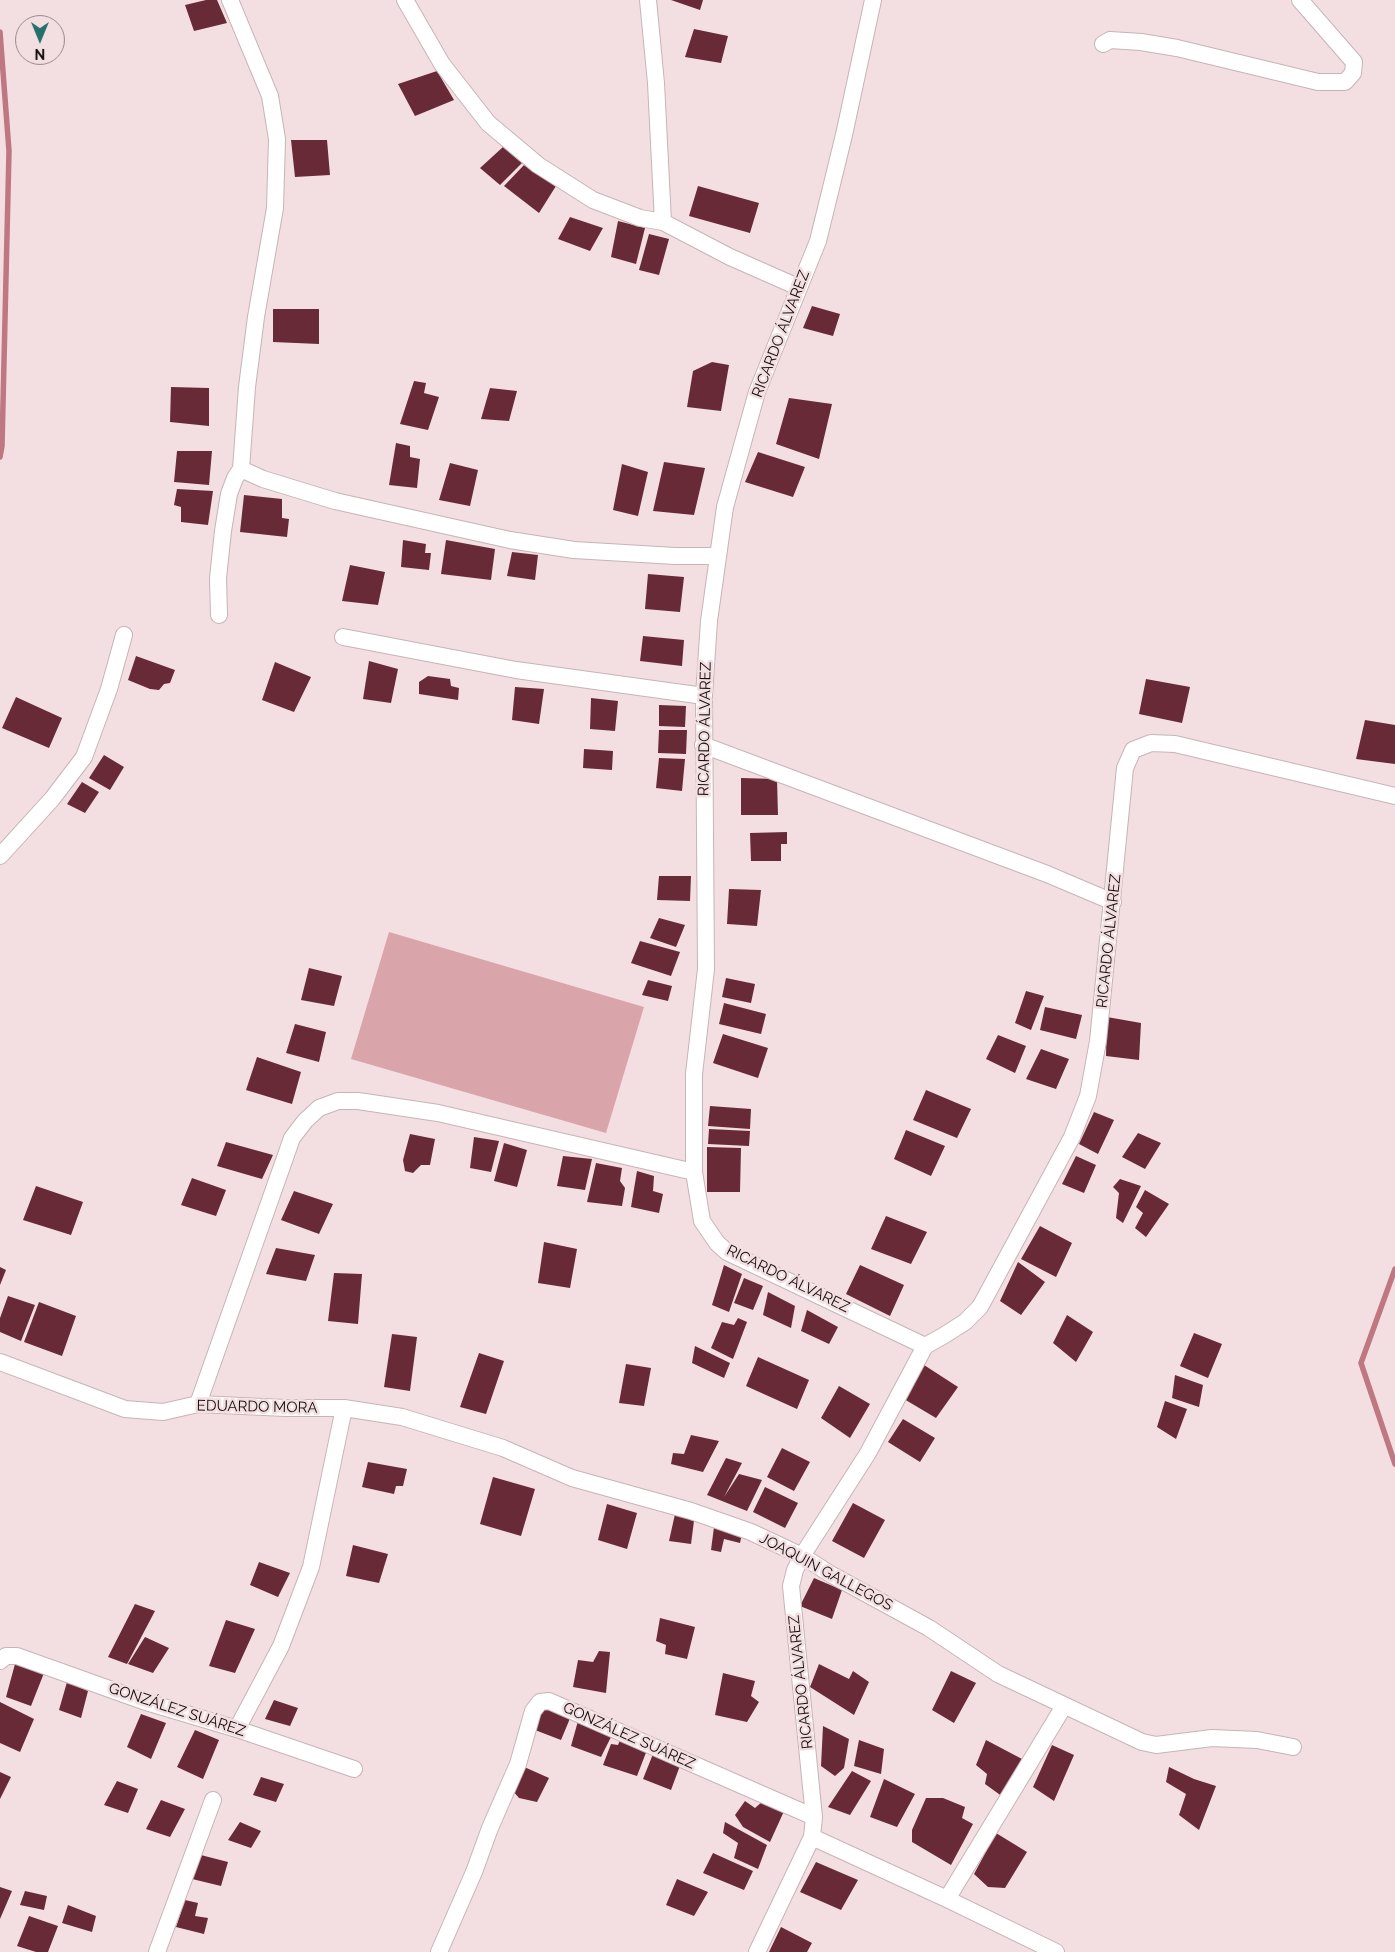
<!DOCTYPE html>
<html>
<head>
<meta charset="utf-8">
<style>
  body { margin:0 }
  #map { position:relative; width:1395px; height:1952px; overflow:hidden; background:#f3dfe1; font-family:Raleway,sans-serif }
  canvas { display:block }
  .north { position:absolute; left:15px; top:15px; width:50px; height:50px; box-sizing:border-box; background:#f3dfe1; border:1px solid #998b8c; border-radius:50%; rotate:180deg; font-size:14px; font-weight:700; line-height:20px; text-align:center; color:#130d0d }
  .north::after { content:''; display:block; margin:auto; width:18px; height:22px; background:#26706c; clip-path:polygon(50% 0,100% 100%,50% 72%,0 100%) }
</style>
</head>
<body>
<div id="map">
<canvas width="1395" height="1952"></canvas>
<div class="north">N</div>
</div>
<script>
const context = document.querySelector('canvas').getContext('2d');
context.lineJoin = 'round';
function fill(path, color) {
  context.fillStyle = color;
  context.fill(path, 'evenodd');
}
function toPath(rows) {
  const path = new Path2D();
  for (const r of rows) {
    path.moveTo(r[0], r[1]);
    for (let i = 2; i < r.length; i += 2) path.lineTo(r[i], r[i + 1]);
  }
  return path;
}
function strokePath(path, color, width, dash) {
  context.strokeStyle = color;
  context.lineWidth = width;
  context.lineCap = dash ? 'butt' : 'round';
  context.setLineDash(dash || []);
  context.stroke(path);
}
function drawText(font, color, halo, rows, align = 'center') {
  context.font = font + ' Raleway,sans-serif';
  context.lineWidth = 5;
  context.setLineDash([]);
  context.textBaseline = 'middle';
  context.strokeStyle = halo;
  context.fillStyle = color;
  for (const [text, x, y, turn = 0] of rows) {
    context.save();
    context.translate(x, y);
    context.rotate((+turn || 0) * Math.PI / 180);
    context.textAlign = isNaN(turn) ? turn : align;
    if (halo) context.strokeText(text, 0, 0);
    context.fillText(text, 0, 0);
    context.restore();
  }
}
fill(toPath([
  [389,932,644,1007,606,1133,351,1059]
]), '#daa4ab');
strokePath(toPath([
  [0,32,9,151,2,446,0,457],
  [1395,1269,1361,1363,1395,1464]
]), '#bf7782', 5.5);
fill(toPath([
  [206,0,217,0,227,23,194,31,185,5],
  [671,0,703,0,700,10],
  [694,29,728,36,721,63,685,57],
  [437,71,454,100,415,116,398,84],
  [291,140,327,140,330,175,295,177],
  [503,147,522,163,500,185,480,168],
  [524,165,556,186,539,213,504,186],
  [698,186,759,203,750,233,689,216],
  [570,217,603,228,590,251,558,239],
  [618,221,645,228,636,264,611,257],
  [649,234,669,239,659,275,639,270],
  [812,306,840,314,833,336,803,328],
  [273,309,319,309,319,344,273,342],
  [712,362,729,365,721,411,687,407,693,371],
  [414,381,426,383,424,393,439,397,428,430,400,424],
  [171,387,209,388,209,426,170,422],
  [490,388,517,391,509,421,481,419],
  [789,398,832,404,819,459,776,444],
  [396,443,410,446,410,457,420,459,417,488,389,485],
  [177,451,212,451,209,485,174,482],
  [758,452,805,467,793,497,745,482],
  [664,462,705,468,694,515,653,511],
  [450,463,478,470,470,506,439,500],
  [622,464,648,472,638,516,613,510],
  [177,489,213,491,208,525,181,522,181,507,174,505],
  [244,495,282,499,282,518,289,519,287,537,240,532],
  [403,540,426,544,425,553,431,553,429,570,401,567],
  [446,540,495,549,491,580,441,574],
  [512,552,538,555,535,580,507,576],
  [350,565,385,572,378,605,342,601],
  [648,574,684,577,680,612,645,609],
  [643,636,684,640,682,666,640,661],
  [136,656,175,670,170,683,164,684,159,690,150,689,128,680],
  [369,661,398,669,391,703,363,699],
  [275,662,311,677,294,712,262,700],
  [428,676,450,679,451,686,459,688,458,700,419,694,419,682],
  [1146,679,1190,687,1182,723,1139,714],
  [515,687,544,689,539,724,512,720],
  [16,697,62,718,49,748,2,728],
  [591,698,618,701,615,731,590,729],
  [659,705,686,706,685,727,659,726],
  [1365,720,1395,725,1395,764,1356,759],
  [659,730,687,730,686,754,658,753],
  [584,749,613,751,612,770,583,768],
  [104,755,124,767,110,790,89,778],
  [659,758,685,759,682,791,656,788],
  [741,778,777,779,778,815,741,815],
  [82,782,99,792,85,813,67,804],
  [787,832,787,844,781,844,781,861,751,861,750,833],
  [659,876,691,876,690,901,657,900],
  [729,889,761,890,757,926,727,924],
  [659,918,685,925,676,947,650,938],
  [640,941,680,952,671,976,631,963],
  [309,968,342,976,334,1006,301,1000],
  [726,978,755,984,751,1003,722,997],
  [648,980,672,986,668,1001,642,995],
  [1026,991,1044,996,1031,1030,1015,1023],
  [724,1003,766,1014,761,1034,719,1024],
  [1045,1007,1082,1015,1076,1039,1040,1030],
  [1107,1017,1141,1023,1139,1060,1106,1056],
  [295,1024,326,1032,319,1062,286,1053],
  [723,1034,768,1048,758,1078,713,1063],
  [998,1035,1026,1046,1015,1073,986,1059],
  [1041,1049,1069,1059,1056,1089,1026,1079],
  [257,1057,301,1072,292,1104,246,1090],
  [926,1090,971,1109,957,1138,913,1120],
  [710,1106,751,1109,750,1129,708,1126],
  [1094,1112,1114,1120,1098,1154,1079,1144],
  [709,1129,750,1131,749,1146,708,1144],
  [906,1130,945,1146,931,1176,894,1159],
  [1138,1133,1161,1143,1145,1169,1122,1157],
  [410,1134,435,1139,430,1165,421,1165,413,1173,405,1171,403,1160],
  [474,1137,499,1141,491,1172,470,1168],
  [226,1142,273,1155,262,1179,217,1166],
  [504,1143,527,1150,517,1187,494,1181],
  [707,1147,741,1148,740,1192,707,1192],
  [563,1156,592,1159,585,1190,557,1186],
  [1076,1156,1096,1165,1084,1193,1062,1184],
  [596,1163,622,1168,620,1181,625,1188,622,1206,587,1202],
  [637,1171,654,1176,653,1191,663,1194,659,1213,631,1207],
  [192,1178,226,1190,216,1216,181,1205],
  [1120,1179,1141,1186,1123,1223,1116,1218,1119,1193,1113,1187],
  [36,1186,83,1202,71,1235,23,1220],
  [1145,1190,1169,1204,1146,1237,1135,1228,1143,1213,1136,1207],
  [294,1191,333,1204,319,1234,281,1220],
  [886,1216,927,1232,911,1264,871,1249],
  [1040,1226,1072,1243,1056,1277,1021,1259],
  [544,1242,577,1249,570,1288,538,1283],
  [276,1248,315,1255,306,1281,266,1274],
  [1018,1262,1045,1282,1021,1315,1000,1301],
  [724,1265,742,1274,729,1312,712,1305],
  [860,1265,904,1285,890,1316,846,1294],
  [0,1267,6,1270,0,1285],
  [334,1273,362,1274,358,1324,328,1321],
  [744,1278,763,1286,753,1310,734,1303],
  [768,1292,795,1306,791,1328,763,1315],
  [8,1296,35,1305,21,1341,0,1332,0,1318],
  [39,1302,76,1316,62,1356,24,1342],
  [807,1310,838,1327,829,1344,801,1331],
  [1067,1315,1093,1332,1076,1362,1053,1343],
  [738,1318,747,1322,733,1359,711,1348,722,1322,734,1325],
  [1194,1333,1222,1344,1208,1378,1180,1366],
  [392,1334,417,1337,410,1391,384,1387],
  [695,1346,730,1363,724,1378,692,1363],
  [479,1353,504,1361,486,1414,460,1407],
  [758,1357,809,1380,797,1409,746,1386],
  [626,1364,651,1368,644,1406,619,1403],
  [924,1365,958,1387,936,1418,904,1399],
  [1175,1375,1203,1385,1199,1407,1172,1398],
  [839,1386,870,1404,850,1438,821,1418],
  [1165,1401,1187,1409,1176,1439,1157,1427],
  [903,1419,935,1438,920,1462,888,1442],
  [691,1435,719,1441,703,1472,671,1464,673,1453,684,1454],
  [782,1448,810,1462,794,1491,767,1477],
  [726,1458,742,1463,724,1497,739,1474,762,1480,747,1511,707,1495],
  [368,1462,407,1469,403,1486,396,1486,394,1494,362,1487],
  [493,1477,535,1489,521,1536,480,1524],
  [765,1487,798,1503,785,1528,753,1512],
  [853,1503,885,1520,864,1558,832,1541],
  [607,1504,637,1513,627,1549,598,1540],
  [675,1514,694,1521,691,1544,669,1541],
  [714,1527,742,1534,740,1543,724,1539,721,1552,711,1550],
  [353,1545,388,1554,379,1583,346,1576],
  [259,1562,290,1573,278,1597,250,1585],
  [814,1578,842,1590,832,1619,800,1606],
  [135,1604,155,1611,127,1664,108,1657],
  [660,1618,695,1627,687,1659,665,1654,666,1645,656,1641],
  [226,1620,255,1629,235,1673,209,1666],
  [145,1637,169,1648,153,1673,128,1664],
  [599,1651,610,1652,606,1693,573,1687,578,1660,593,1662],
  [15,1664,44,1673,31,1706,6,1697],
  [819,1664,849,1679,853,1671,869,1682,854,1715,810,1687],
  [951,1671,976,1683,954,1723,932,1710],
  [723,1673,755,1681,751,1696,759,1702,747,1722,715,1715],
  [67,1682,88,1691,81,1718,59,1710],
  [274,1700,298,1708,290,1726,265,1719],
  [0,1702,34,1719,20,1752,0,1743],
  [549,1707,571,1716,561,1740,535,1730,538,1713],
  [141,1714,166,1723,151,1759,127,1747],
  [578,1721,612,1735,601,1757,571,1746],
  [823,1726,849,1739,844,1768,835,1776,821,1766],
  [195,1730,219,1740,203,1779,177,1767],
  [620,1740,647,1750,637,1776,603,1765,611,1744,618,1745],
  [859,1740,884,1749,881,1774,854,1766],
  [986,1740,1022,1759,1003,1797,985,1784,987,1774,976,1765],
  [1052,1745,1074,1755,1054,1801,1033,1787],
  [653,1754,681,1763,671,1790,643,1779],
  [522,1766,549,1778,537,1802,519,1798,513,1791],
  [1169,1767,1194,1779,1216,1786,1199,1830,1179,1815,1186,1794,1166,1782],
  [852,1771,871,1781,850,1815,828,1807],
  [0,1772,11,1777,0,1799],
  [261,1777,284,1784,276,1802,253,1795],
  [884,1779,915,1794,897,1827,870,1817],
  [117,1781,138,1789,128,1813,104,1805],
  [926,1798,943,1798,965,1807,962,1818,973,1824,951,1865,912,1842,912,1830],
  [161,1800,185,1809,170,1837,146,1829],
  [745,1801,755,1808,763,1801,785,1809,770,1842,743,1827,735,1815],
  [240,1822,261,1831,251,1848,228,1840],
  [725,1822,767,1845,758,1869,734,1858,738,1843,723,1833],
  [996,1833,1027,1852,1005,1888,988,1887,974,1874],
  [713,1853,753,1871,744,1890,703,1873],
  [197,1854,228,1862,221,1886,188,1878],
  [816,1862,858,1880,841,1910,800,1892],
  [677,1879,708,1892,694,1916,666,1905],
  [0,1887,12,1891,0,1919],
  [25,1891,47,1896,44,1910,20,1905],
  [185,1900,198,1903,195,1916,208,1918,204,1934,176,1927],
  [68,1905,96,1916,92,1932,62,1923],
  [29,1916,58,1926,48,1952,36,1952,17,1946],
  [781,1927,812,1943,807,1952,769,1952]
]), '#692a37');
const minor = toPath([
  [230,0,270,96,277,139,275,208,256,317,247,387,241,469,263,479,335,501,510,540,574,550,675,556,718,556],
  [405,0,442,64,488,123,538,165,593,200,640,218,663,222,730,257,798,287],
  [648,0,656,83,663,222],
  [873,0,844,135,818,241,757,392,725,507,709,621,704,696,706,969,694,1074,694,1172,702,1221,717,1243,727,1252,925,1346],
  [1103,44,1110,40,1141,42,1177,48,1318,82,1345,82,1353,73,1354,62,1300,0],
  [219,615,218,578,223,531,229,494,235,478,241,469],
  [343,637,516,670,704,696],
  [703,745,1047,874,1113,902],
  [0,856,52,799,84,757,109,689,124,635],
  [0,1362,125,1409,163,1412,198,1404,286,1408,344,1408,402,1417,503,1448,572,1478,691,1511,751,1532,802,1556,832,1575,929,1628,998,1674,1142,1742,1156,1745,1212,1738,1257,1740,1293,1747],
  [198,1404,292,1138,305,1121,319,1108,338,1101,358,1101,438,1113,694,1172],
  [0,1661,6,1656,17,1656,143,1701,237,1729,354,1769],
  [237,1729,281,1646,311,1567,344,1408],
  [812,1837,947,1899,1056,1952],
  [947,1899,1064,1706],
  [157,1952,213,1800],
  [439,1952,474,1872,490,1828,518,1764,533,1711,540,1702,549,1701,814,1817],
  [757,1952,812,1837,814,1817,791,1586,795,1570,802,1556,868,1453,925,1346,943,1336,965,1322,980,1307,1072,1137,1088,1096,1098,1041,1125,768,1133,750,1151,743,1175,744,1395,796]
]);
strokePath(minor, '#c7b4b6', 18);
strokePath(minor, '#fff', 16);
drawText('15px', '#130d0d', '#f3dfe1', [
  ["RICARDO ÁLVAREZ",781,334,-69],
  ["RICARDO ÁLVAREZ",705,729,-89],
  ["RICARDO ÁLVAREZ",1109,941,-84],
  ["RICARDO ÁLVAREZ",788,1279,26],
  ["EDUARDO MORA",257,1407,1],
  ["JOAQUIN GALLEGOS",826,1572,28],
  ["RICARDO ÁLVAREZ",801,1682,-96],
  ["GONZÁLEZ SUÁREZ",177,1710,18],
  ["GONZÁLEZ SUÁREZ",629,1736,24]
]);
</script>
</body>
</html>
